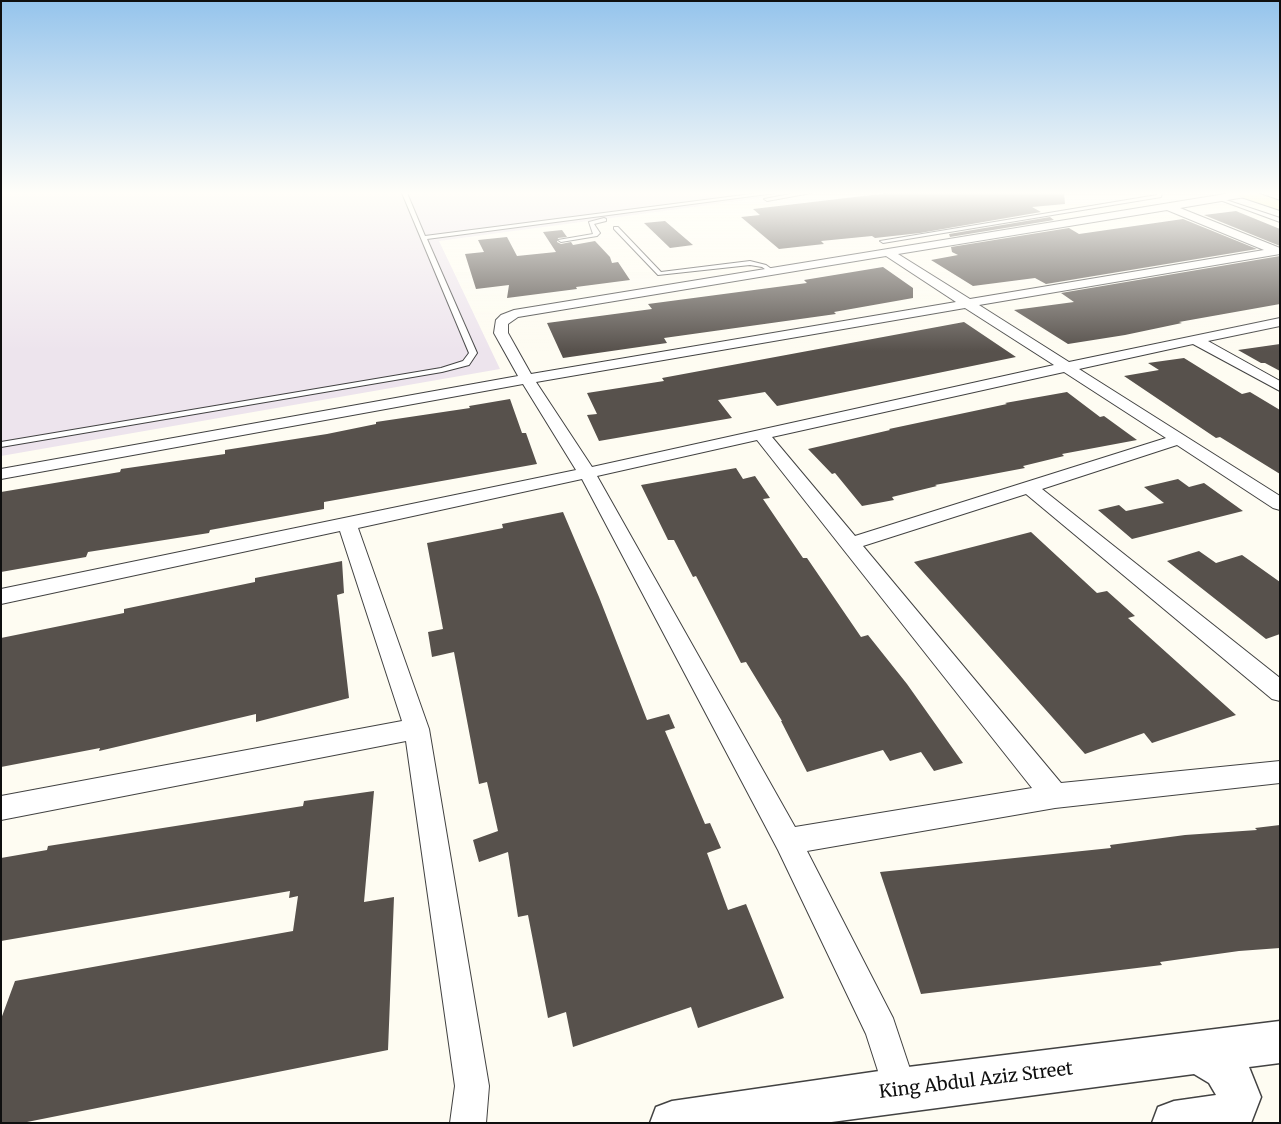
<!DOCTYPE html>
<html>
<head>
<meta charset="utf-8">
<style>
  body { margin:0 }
  #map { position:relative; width:1281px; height:1124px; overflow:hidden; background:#fefcf2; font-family:Merriweather,serif }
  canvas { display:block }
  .frame { position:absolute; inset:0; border:2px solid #0f0f0f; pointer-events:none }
</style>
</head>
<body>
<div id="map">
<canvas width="1281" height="1124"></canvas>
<div class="frame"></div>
</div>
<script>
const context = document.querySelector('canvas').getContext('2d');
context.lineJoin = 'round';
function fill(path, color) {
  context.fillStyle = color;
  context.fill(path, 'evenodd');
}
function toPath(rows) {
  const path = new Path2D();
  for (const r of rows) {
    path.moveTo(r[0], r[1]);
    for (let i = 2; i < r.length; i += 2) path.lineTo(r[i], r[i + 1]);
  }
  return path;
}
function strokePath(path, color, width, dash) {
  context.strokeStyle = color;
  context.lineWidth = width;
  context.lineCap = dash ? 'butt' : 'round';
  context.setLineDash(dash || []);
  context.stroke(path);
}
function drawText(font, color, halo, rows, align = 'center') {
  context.font = font + ' Merriweather,serif';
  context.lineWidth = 5;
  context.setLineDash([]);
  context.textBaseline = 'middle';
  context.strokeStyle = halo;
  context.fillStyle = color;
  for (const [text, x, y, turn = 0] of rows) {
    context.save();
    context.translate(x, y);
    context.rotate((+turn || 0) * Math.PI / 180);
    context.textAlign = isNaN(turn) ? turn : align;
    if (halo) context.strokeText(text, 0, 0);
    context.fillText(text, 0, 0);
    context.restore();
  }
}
fill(toPath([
  [1,193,798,193,439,241,500,369,1,456]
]), '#ede4ed');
fill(toPath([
  [889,193,1064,193,1065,204,1032,207,1041,212,920,233,875,238,872,236,821,241,824,244,779,249,741,217,760,215,753,209],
  [1236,211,1280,229,1280,246,1204,215],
  [1050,217,1054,220,950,237,949,234],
  [1183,219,1257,249,1046,284,1035,278,973,286,931,260,958,255,952,252,951,247,1069,228,1079,234],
  [665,221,693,245,670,248,644,223],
  [562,230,567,237,558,238,557,242,561,244,571,242,573,245,595,241,610,257,612,263,618,262,630,280,576,287,577,289,507,298,509,285,476,289,465,254,484,252,478,240,507,237,517,256,556,252,543,232],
  [1280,256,1280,304,1179,322,1182,323,1125,335,1068,344,1014,310,1074,302,1061,293],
  [883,267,913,288,913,298,834,312,836,314,664,338,667,343,563,358,547,323,652,309,648,304,807,283,804,280],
  [964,322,1016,357,777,406,765,392,718,400,732,418,599,441,587,415,597,414,587,393,664,381,662,378],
  [1280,344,1280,371,1265,363,1261,363,1238,350],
  [1184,358,1242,394,1250,392,1280,410,1280,474,1220,437,1216,438,1124,376,1159,370,1148,363],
  [1067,392,1100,417,1104,416,1137,440,1062,454,1064,456,1023,466,1025,468,935,485,937,486,892,497,894,500,862,506,835,473,832,474,808,449,890,430,889,429,1007,404,1005,403],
  [510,399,522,433,526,433,537,464,324,502,324,509,210,530,209,533,88,552,86,557,1,572,1,492,120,472,121,469,225,454,225,450,327,434,376,424,376,422,470,408,469,406],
  [736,468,743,479,755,476,770,498,763,499,803,558,807,558,861,637,868,635,907,684,963,763,934,771,921,752,890,761,883,750,807,772,781,721,782,721,746,662,741,663,696,576,693,577,674,540,668,540,641,485],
  [1178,479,1189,487,1204,483,1243,511,1132,539,1098,510,1119,505,1126,511,1164,503,1144,487],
  [563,512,599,597,647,720,669,714,675,728,665,731,705,824,710,823,721,848,707,853,728,910,746,904,784,998,698,1028,691,1007,573,1047,566,1012,548,1018,528,915,518,917,508,852,479,862,473,840,498,831,487,782,479,784,454,652,432,657,428,632,443,629,427,543,503,528,502,524],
  [1031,532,1097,593,1107,591,1135,616,1128,618,1236,715,1152,743,1144,733,1085,754,914,562],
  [1199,551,1216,563,1242,555,1280,582,1280,634,1266,639,1167,561],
  [342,561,344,593,337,595,349,698,256,722,256,714,99,751,100,748,1,767,1,638,124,613,124,609,255,582,255,578],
  [374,791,364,902,394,897,388,1050,22,1123,1,1123,1,1019,15,981,293,931,298,896,289,898,290,891,1,941,1,858,47,850,48,846,303,806,304,801],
  [1280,825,1280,948,1239,951,1160,962,1162,965,921,994,880,872,1111,848,1110,845,1185,835,1257,830,1255,828]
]), '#57514c');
const service = toPath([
  [402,193,407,193,425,236,759,193,775,193,427,239,477,353,469,365,442,372,1,447,1,442,441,368,463,361,469,353,402,193],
  [796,193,811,193,767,201,764,199,796,193],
  [1157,193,1162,193,1161,197,883,243,880,241,1157,195,1157,193],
  [1220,198,1280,218,1280,222,1220,200,1220,198],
  [604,218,606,219,606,221,594,224,600,233,597,236,561,242,558,240,593,234,589,222,604,218],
  [614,227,618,227,661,272,750,261,766,265,777,273,772,274,762,267,750,265,658,275,614,229,614,227]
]);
const minor = toPath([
  [1231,193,1250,194,1245,197,1180,208,1280,248,1280,254,979,305,1069,362,1280,318,1280,326,1208,341,1280,381,1280,391,1193,344,1079,369,1280,496,1280,510,1273,508,1177,445,1042,489,1280,678,1280,701,1272,699,1026,494,863,546,1061,783,1280,761,1280,783,1055,808,807,851,893,1018,917,1090,912,1102,900,1107,888,1102,866,1034,778,850,582,479,358,528,429,729,489,1086,486,1123,450,1123,455,1086,406,741,1,820,1,796,402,721,340,531,1,604,1,589,576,470,523,384,1,479,1,469,518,376,494,333,496,320,501,315,514,310,1231,193],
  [1167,210,1264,250,970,299,898,254,1167,210],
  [886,256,956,302,531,374,508,333,508,324,518,317,886,256],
  [965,308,1054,365,592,467,536,382,965,308],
  [1064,372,1166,438,855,536,772,437,1064,372],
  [757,440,843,549,1032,788,795,827,597,476,757,440]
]);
const tertiary = toPath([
  [1280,1021,1280,1063,1249,1067,1261,1097,1251,1123,1152,1123,1158,1107,1174,1101,1216,1095,1209,1083,1194,1074,824,1123,650,1123,656,1107,672,1101,900,1068,1280,1021]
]);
const secondary = toPath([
  [1236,193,1257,193,1280,201,1280,210,1238,196,1236,193]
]);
strokePath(service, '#424242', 2);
strokePath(minor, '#424242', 2);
strokePath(tertiary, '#424242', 3);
strokePath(secondary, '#313131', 2);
fill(service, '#fff');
fill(minor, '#fff');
fill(tertiary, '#fff');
fill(secondary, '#faf5b1');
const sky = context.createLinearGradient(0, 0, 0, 351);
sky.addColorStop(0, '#95c4ec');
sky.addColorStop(0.55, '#fffef9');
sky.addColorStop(1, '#fffef900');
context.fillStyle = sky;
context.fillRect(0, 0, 1281, 351);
drawText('18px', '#0f0f0f', '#fff', [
  ["King Abdul Aziz Street",976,1081,-7]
]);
</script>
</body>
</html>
